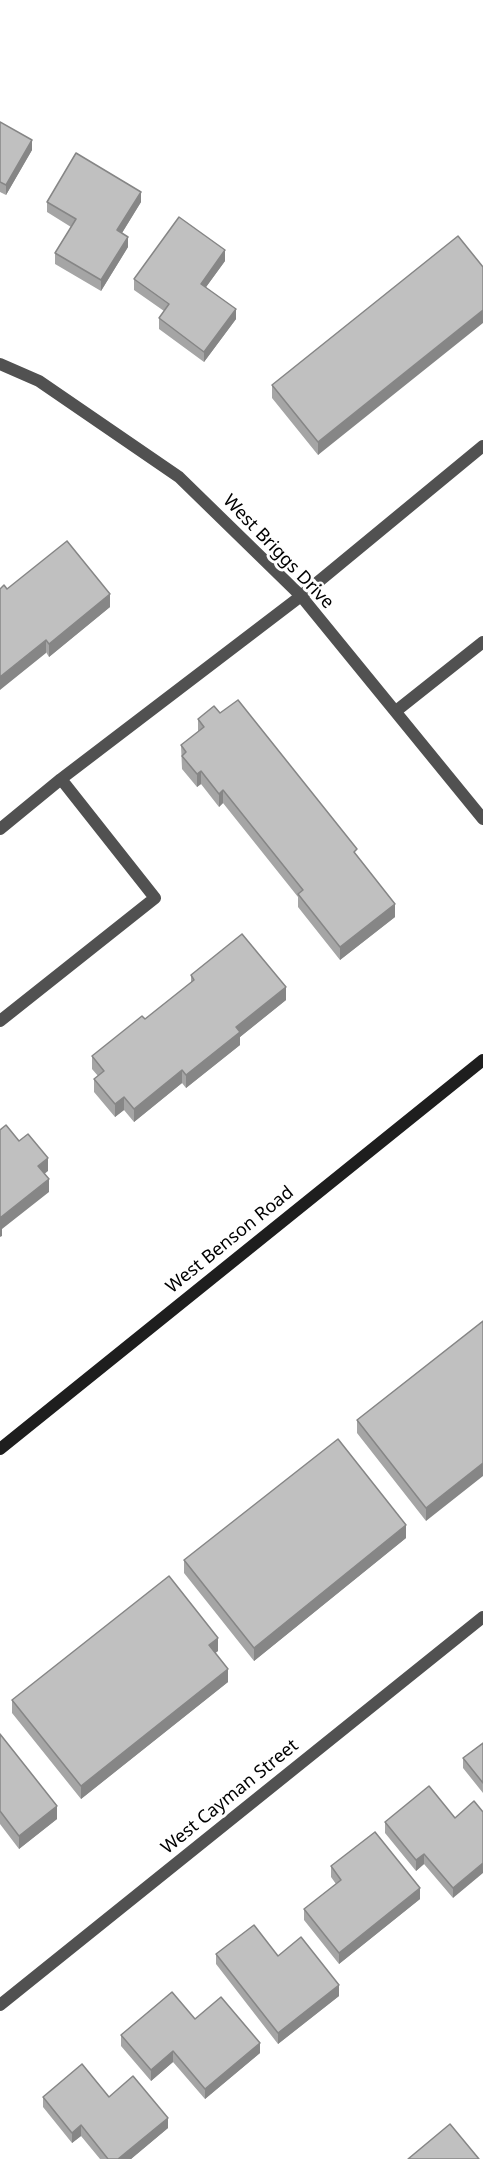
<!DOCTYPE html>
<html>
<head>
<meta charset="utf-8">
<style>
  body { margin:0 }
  canvas { display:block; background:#fff }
</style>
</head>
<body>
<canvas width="483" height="2159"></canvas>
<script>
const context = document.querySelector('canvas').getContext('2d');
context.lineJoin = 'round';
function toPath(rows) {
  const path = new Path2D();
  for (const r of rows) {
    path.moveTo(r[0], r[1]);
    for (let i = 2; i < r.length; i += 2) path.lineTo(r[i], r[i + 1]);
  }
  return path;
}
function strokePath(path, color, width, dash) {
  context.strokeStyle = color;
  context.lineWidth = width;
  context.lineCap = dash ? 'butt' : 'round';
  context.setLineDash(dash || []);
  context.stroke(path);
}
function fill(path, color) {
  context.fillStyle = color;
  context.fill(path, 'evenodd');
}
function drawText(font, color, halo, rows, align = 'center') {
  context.font = font + ' "Noto Sans",sans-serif';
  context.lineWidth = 6;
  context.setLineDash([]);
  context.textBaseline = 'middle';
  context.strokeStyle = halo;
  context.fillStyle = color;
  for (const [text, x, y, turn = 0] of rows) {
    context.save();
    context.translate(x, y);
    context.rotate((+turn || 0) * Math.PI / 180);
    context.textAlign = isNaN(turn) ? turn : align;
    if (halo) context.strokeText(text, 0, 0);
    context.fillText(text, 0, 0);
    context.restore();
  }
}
strokePath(toPath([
  [396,711,483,642],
  [0,829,61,779,301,596,483,446],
  [0,1021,155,898,61,779]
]), '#515151', 12);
strokePath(toPath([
  [0,364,39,381,179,477,301,596,483,819],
  [0,2005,483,1617]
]), '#515151', 12);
strokePath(toPath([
  [0,1449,483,1060]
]), '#1e1e1e', 12);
fill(toPath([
  [0,122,32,150,6,195,0,192],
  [47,202,141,202,122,233,128,247,101,291,55,264,55,253,71,227,47,212],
  [225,261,206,287,236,319,204,362,159,329,159,318,164,311,134,290,134,279],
  [483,267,318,455,272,398,272,385],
  [7,589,110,607,49,657],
  [220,713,357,857,395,917,340,960,298,907,298,897,223,803,219,807,201,784,197,787,182,769,181,745,198,732,198,719],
  [191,975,286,1000,240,1037,240,1045,186,1088,182,1083,134,1122,124,1110,115,1117,94,1092,94,1079,98,1076,92,1069,92,1056,145,1019,191,983],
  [483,1321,426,1521,357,1433,357,1420],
  [406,1538,254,1661,184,1573,184,1560],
  [218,1651,215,1653,228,1682,81,1799,12,1713,12,1700],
  [0,1734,57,1819,19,1849,0,1824],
  [483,1743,483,1793,463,1768,463,1758],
  [455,1818,453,1898,424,1864,416,1871,385,1833,385,1822],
  [331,1866,420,1899,339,1964,304,1920,304,1909,336,1884,331,1877],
  [216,1954,278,1956,339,1996,278,2044,216,1964],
  [195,2019,260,2053,205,2099,173,2062,151,2081,121,2046,121,2035],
  [43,2097,109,2097,168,2128,131,2159,100,2159,81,2136,72,2143,43,2107]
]), '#a5a5a5');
fill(toPath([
  [32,140,32,150,6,195,6,185],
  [141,192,141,202,117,241,117,230],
  [128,237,128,247,101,291,101,280],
  [225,250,225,261,201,294,201,284],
  [236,309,236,319,204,362,204,352],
  [483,310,483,323,318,455,318,442],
  [110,594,110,607,49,657,49,644],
  [46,640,46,653,0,690,0,677],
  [201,771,201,784,197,787,197,774],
  [223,790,223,803,219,807,219,794],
  [395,904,395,917,340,960,340,947],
  [286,987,286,1000,240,1037,240,1045,186,1088,186,1075,236,1027],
  [182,1070,182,1083,134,1122,134,1109],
  [124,1097,124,1110,115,1117,115,1104],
  [48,1158,48,1171,38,1179,38,1166],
  [49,1179,49,1192,2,1229,2,1236,0,1237,0,1218],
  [483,1463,483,1476,426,1521,426,1508],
  [406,1525,406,1538,254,1661,254,1648],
  [218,1638,218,1651,209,1658,209,1645],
  [228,1669,228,1682,81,1799,81,1786],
  [57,1806,57,1819,19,1849,19,1836],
  [424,1854,424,1864,416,1871,416,1860],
  [483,1863,483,1873,453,1898,453,1888],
  [420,1888,420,1899,339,1964,339,1953],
  [339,1985,339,1996,278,2044,278,2033],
  [260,2043,260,2053,205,2099,205,2089],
  [173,2051,173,2062,151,2081,151,2070],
  [168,2118,168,2128,131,2159,118,2159],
  [81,2125,81,2136,72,2143,72,2133]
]), '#868686');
const building = toPath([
  [0,122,32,140,6,185,0,182,0,122],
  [76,153,141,192,117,230,128,237,101,280,55,253,76,219,47,202,76,153],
  [179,217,225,250,201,284,236,309,204,352,159,318,169,304,134,279,179,217],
  [458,236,483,267,483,310,318,442,272,385,458,236],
  [67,541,110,594,49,644,46,640,0,677,0,589,4,585,7,589,67,541],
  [238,700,357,849,354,852,395,904,340,947,298,894,303,890,223,790,219,794,201,771,197,774,182,756,186,752,181,745,204,727,198,719,214,706,220,713,238,700],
  [242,934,286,987,236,1027,240,1032,186,1075,182,1070,134,1109,124,1097,115,1104,94,1079,104,1071,92,1056,142,1016,145,1019,194,980,191,975,242,934],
  [6,1125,19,1141,28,1134,48,1158,38,1166,49,1179,0,1218,0,1130,6,1125],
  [483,1321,483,1463,426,1508,357,1420,483,1321],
  [338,1439,406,1525,254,1648,184,1560,338,1439],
  [169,1576,218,1638,209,1645,228,1669,81,1786,12,1700,169,1576],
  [0,1734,57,1806,19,1836,0,1811,0,1734],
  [483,1743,483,1783,463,1758,483,1743],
  [429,1786,455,1818,474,1801,483,1812,483,1863,453,1888,424,1854,416,1860,385,1822,429,1786],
  [375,1832,420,1888,339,1953,304,1909,341,1880,331,1866,375,1832],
  [254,1925,278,1956,301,1937,339,1985,278,2033,216,1954,254,1925],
  [172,1992,195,2019,221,1997,260,2043,205,2089,173,2051,151,2070,121,2035,172,1992],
  [82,2064,109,2097,133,2076,168,2118,118,2159,108,2159,81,2125,72,2133,43,2097,82,2064],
  [450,2124,479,2159,408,2159,450,2124]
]);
fill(building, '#c0c0c0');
strokePath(building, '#868686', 1.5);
drawText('18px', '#000', '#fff', [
  ["West Briggs Drive",278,552,46],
  ["West Benson Road",230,1240,-39],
  ["West Cayman Street",230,1797,-39]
]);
</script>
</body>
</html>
